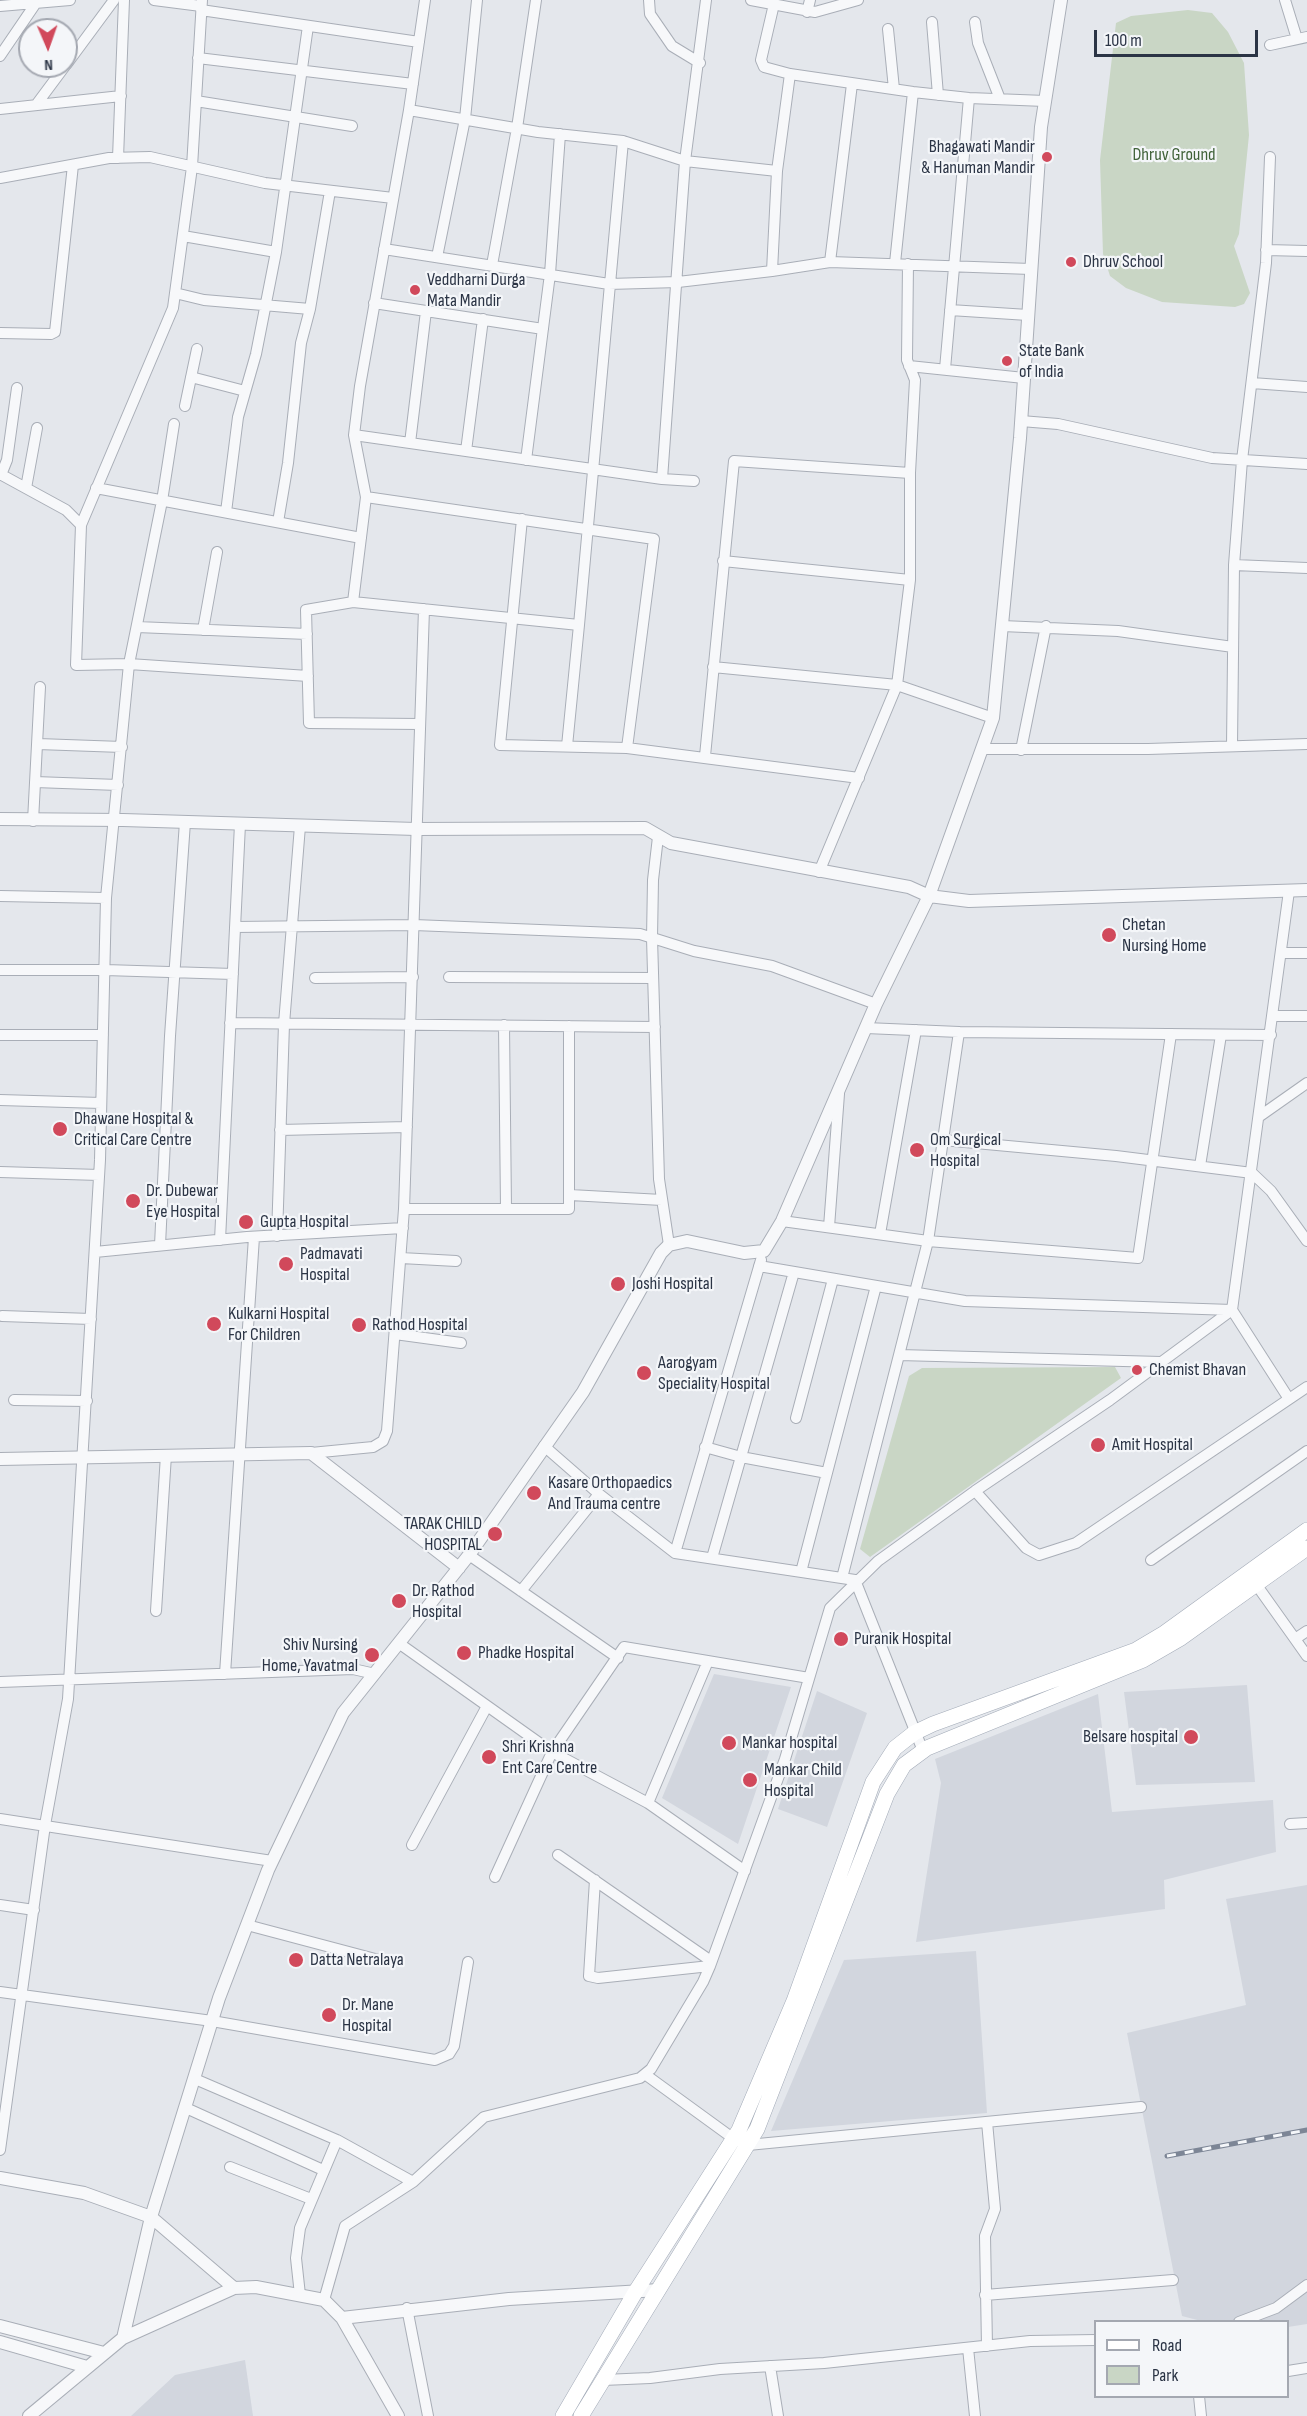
<!DOCTYPE html>
<html>
<head>
<meta charset="utf-8">
<style>
  body { margin:0 }
  #map { position:relative; width:1307px; height:2416px; overflow:hidden; background:#e4e7ec; font-family:"Sofia Sans Condensed",sans-serif }
  canvas { display:block }
  .legend { position:absolute; left:1094px; top:2320px; width:195px; height:78px; box-sizing:border-box; background:#f4f6f9; border:2px solid #a4a8b1; margin:0; padding:8px 10px; list-style:none; font-size:18px; color:#2b3445 }
  .legend li { display:flex; align-items:center; gap:12px; height:30px }
  .legend b { width:30px; border:2px solid #a4a8b1 }
  .north { position:absolute; left:18px; top:18px; width:60px; height:60px; box-sizing:border-box; background:#f4f6f9; border:2px solid #a4a8b1; border-radius:50%; rotate:178deg; font-size:16px; font-weight:700; line-height:24px; text-align:center; color:#2b3445 }
  .north::after { content:''; display:block; margin:auto; width:21px; height:27px; background:#d1495b; clip-path:polygon(50% 0,100% 100%,50% 72%,0 100%) }
  .scale { position:absolute; left:1094px; top:30px; width:164px; height:27px; box-sizing:border-box; border:3px solid #2b3445; border-top:0; padding-left:8px; font-size:18px; line-height:21px; white-space:nowrap; color:#2b3445; -webkit-text-stroke:4px #f4f6f9; paint-order:stroke }
</style>
</head>
<body>
<div id="map">
<canvas width="1307" height="2416"></canvas>
<ul class="legend">
<li><b style="height:8px;background:#fff"></b>Road</li>
<li><b style="height:16px;background:#c9d6c5"></b>Park</li>
</ul>
<div class="north">N</div>
<div class="scale">100 m</div>
</div>
<script>
const context = document.querySelector('canvas').getContext('2d');
context.lineJoin = 'round';
function fill(path, color) {
  context.fillStyle = color;
  context.fill(path, 'evenodd');
}
function toPath(rows) {
  const path = new Path2D();
  for (const r of rows) {
    path.moveTo(r[0], r[1]);
    for (let i = 2; i < r.length; i += 2) path.lineTo(r[i], r[i + 1]);
  }
  return path;
}
function strokePath(path, color, width, dash) {
  context.strokeStyle = color;
  context.lineWidth = width;
  context.lineCap = dash ? 'butt' : 'round';
  context.setLineDash(dash || []);
  context.stroke(path);
}
function drawText(font, color, halo, rows, align = 'center') {
  context.font = font + ' "Sofia Sans Condensed",sans-serif';
  context.lineWidth = 4.5;
  context.setLineDash([]);
  context.textBaseline = 'middle';
  context.strokeStyle = halo;
  context.fillStyle = color;
  for (const [text, x, y, turn = 0] of rows) {
    context.save();
    context.translate(x, y);
    context.rotate((+turn || 0) * Math.PI / 180);
    context.textAlign = isNaN(turn) ? turn : align;
    if (halo) context.strokeText(text, 0, 0);
    context.fillText(text, 0, 0);
    context.restore();
  }
}
fill(toPath([
  [714,1674,791,1687,738,1844,662,1798],
  [1247,1685,1255,1782,1136,1785,1124,1692],
  [817,1691,867,1713,827,1827,778,1809],
  [1098,1694,1112,1812,1273,1800,1276,1852,1164,1880,1165,1909,916,1942,941,1783,935,1759],
  [1307,1885,1307,2324,1288,2327,1288,2322,1205,2322,1182,2316,1127,2033,1246,2005,1226,1899],
  [976,1951,987,2113,771,2131,844,1960],
  [245,2360,253,2416,131,2416,175,2375]
]), '#d2d6de');
fill(toPath([
  [1188,10,1212,13,1228,32,1244,63,1249,135,1239,234,1234,246,1250,293,1244,304,1235,307,1162,302,1126,288,1110,276,1103,254,1100,160,1116,23,1131,16],
  [1115,1367,1121,1378,870,1557,860,1549,909,1376,922,1368]
]), '#c9d6c5');
const minor = toPath([
  [154,0,201,6],
  [649,0,650,14,672,46,700,63],
  [751,0,815,12,858,0],
  [1285,0,1297,39],
  [774,4,761,60,764,67,790,74,913,92,969,98,1045,101],
  [0,6,70,0],
  [201,10,419,42],
  [807,12,810,0],
  [932,22,938,95],
  [975,22,978,43,1000,99],
  [888,29,894,89],
  [1270,45,1307,37],
  [0,56,36,3,34,0],
  [198,58,413,84],
  [66,65,114,0],
  [196,101,352,126],
  [36,105,65,66],
  [0,109,121,96],
  [409,110,425,0],
  [118,158,124,0],
  [0,178,109,158,150,157,265,183,393,198],
  [183,236,276,252],
  [384,249,609,284,678,282,772,271,777,171,790,74],
  [1266,250,1307,251],
  [437,257,465,119,477,0],
  [830,262,852,84],
  [895,263,913,92],
  [492,265,517,128,536,0],
  [772,271,830,262,1031,269],
  [175,293,204,300,310,309],
  [374,303,543,329],
  [950,310,1028,315],
  [0,333,51,334,55,332,73,165],
  [909,366,1024,378],
  [945,369,969,98],
  [191,377,245,391],
  [1252,383,1307,387],
  [185,406,197,349],
  [1021,421,1058,424,1212,458,1307,464],
  [174,424,162,501,129,664,308,676],
  [354,435,662,479,685,161,706,0],
  [410,443,426,311],
  [466,451,483,319],
  [526,460,550,274,560,134],
  [0,474,66,510,81,525],
  [1,475,7,460,17,388],
  [662,479,694,481],
  [26,488,37,428],
  [96,488,361,538],
  [366,497,654,539,627,748],
  [226,512,238,417,256,354,276,252,308,26],
  [522,519,500,745,627,748,859,778],
  [278,522,288,463,301,343,310,309,330,191],
  [723,561,910,580],
  [1234,565,1242,460,1266,263,1270,157],
  [353,602,306,610,309,723,420,724],
  [579,625,623,141],
  [1002,626,1118,631,1233,647],
  [137,627,307,634],
  [203,630,217,552],
  [713,667,897,685,993,718],
  [38,744,122,747],
  [567,746,579,625,353,602,366,497,354,435,360,386,409,110,538,132,623,141,685,161,777,171],
  [1232,746,1234,565,1307,568],
  [983,749,1148,749,1307,744],
  [1021,750,1046,626],
  [705,756,734,461,910,473],
  [35,782,118,785],
  [33,821,40,687],
  [658,837,653,880,652,938,659,1179,669,1245],
  [819,872,897,685,910,580,910,473,915,380,907,360,908,264],
  [0,896,106,898],
  [235,927,414,925,640,934,694,951,772,966,876,1004],
  [1281,953,1307,953],
  [0,970,105,970,233,974],
  [449,977,653,978],
  [315,978,413,977],
  [1274,1016,1307,1016],
  [230,1023,655,1027],
  [504,1025,506,1209],
  [866,1028,959,1032,1271,1035],
  [959,1032,928,1241,899,1355,1161,1362],
  [0,1035,103,1035],
  [0,1100,101,1103],
  [1260,1116,1307,1083],
  [280,1130,407,1127],
  [943,1140,1116,1156,1252,1173,1271,1191,1307,1241],
  [1200,1166,1221,1035],
  [0,1172,99,1175],
  [570,1195,662,1200],
  [404,1209,569,1209,569,1026],
  [782,1221,928,1241,1138,1258,1171,1034],
  [829,1227,839,1094],
  [880,1234,916,1030],
  [277,1236,284,1024,300,826],
  [220,1240,240,824],
  [160,1245,170,1036,185,822],
  [95,1252,247,1237,403,1228],
  [401,1258,456,1261],
  [759,1266,965,1301,1232,1310,1289,1399],
  [2,1316,91,1319],
  [395,1334,461,1343],
  [14,1400,87,1401],
  [796,1418,833,1279],
  [544,1446,599,1494,675,1553,855,1580,923,1751],
  [705,1447,741,1457,827,1473],
  [311,1453,373,1447,383,1441,387,1431,404,1209,424,609],
  [975,1491,1026,1548,1039,1555,1076,1543,1307,1387],
  [675,1553,761,1260],
  [469,1555,618,1658],
  [712,1558,794,1272],
  [1151,1560,1307,1451],
  [801,1572,876,1286],
  [842,1578,899,1355],
  [1253,1580,1295,1639,1307,1631],
  [521,1591,599,1494],
  [156,1611,166,1455],
  [1295,1639,1307,1656],
  [400,1644,552,1752,495,1877],
  [225,1674,254,1237],
  [0,1682,353,1669,375,1674],
  [648,1803,708,1661],
  [0,1819,272,1861],
  [1290,1824,1307,1823],
  [412,1845,486,1708],
  [558,1855,711,1961],
  [745,1871,648,1803,552,1752,624,1647,809,1678],
  [595,1880,589,1976,598,1978,710,1966],
  [0,1905,34,1910],
  [247,1925,379,1960],
  [0,1992,212,2021,435,2060,449,2054,454,2046,468,1962],
  [646,2075,734,2139,748,2145,1141,2107],
  [195,2079,337,2140,413,2182],
  [186,2108,323,2170],
  [0,2150,45,1825,68,1699,100,1160,106,898,129,664,76,665,81,525,173,308,192,167,202,0],
  [230,2167,311,2199],
  [300,2295,296,2258,300,2228,337,2140],
  [985,2295,1173,2280],
  [324,2300,345,2226,413,2182,484,2117,640,2078,651,2069,703,1982,710,1966,785,1759,830,1608,878,1561,975,1491,1110,1400,1232,1310,1289,891],
  [407,2308,428,2416],
  [1239,2322,1276,2308,1307,2285],
  [987,2346,985,2236,995,2209,987,2122],
  [968,2348,975,2416],
  [770,2366,778,2416],
  [1288,2371,1307,2368],
  [603,2380,650,2378,720,2369,824,2363,1030,2341,1096,2340],
  [1199,2396,1201,2416]
]);
const tertiary = toPath([
  [0,819,123,820,416,829,645,828,671,843,909,887,929,896,969,901,1307,890],
  [0,1459,311,1453,459,1568],
  [0,2178,84,2193,151,2217,234,2288],
  [342,2318,509,2299,659,2290],
  [0,2326,104,2353],
  [123,2338,151,2217,219,1998,268,1870,343,1713,469,1555,583,1392,661,1253,669,1245,687,1241,744,1253,764,1251,782,1221,876,1004,929,896,993,718,1020,438,1041,127,1061,0],
  [0,2342,87,2367],
  [29,2416,123,2338,234,2288,256,2287,324,2300,342,2318,398,2416]
]);
const primary = toPath([
  [563,2416,636,2291,739,2130,794,2001,873,1782,895,1748,914,1733,933,1724,1136,1650,1163,1634,1307,1530],
  [581,2416,757,2129,887,1794,904,1765,927,1748,1143,1660,1181,1638,1307,1548]
]);
strokePath(minor, '#a9aeb7', 12);
strokePath(tertiary, '#a9aeb7', 14);
strokePath(primary, '#a3abb8', 16);
strokePath(minor, '#f7f8fa', 10);
strokePath(tertiary, '#f7f8fa', 12);
strokePath(primary, '#fff', 15);
const rail = toPath([
  [1167,2156,1307,2130]
]);
strokePath(rail, '#7d8696', 5);
strokePath(rail, '#f4f6f9', 3, [9]);
for (const [x, y, r, color] of [
  [1047,157,6,"#d1495b"],
  [1071,262,6,"#d1495b"],
  [415,290,6,"#d1495b"],
  [1007,361,6,"#d1495b"],
  [1109,935,8,"#d1495b"],
  [60,1129,8,"#d1495b"],
  [917,1150,8,"#d1495b"],
  [133,1201,8,"#d1495b"],
  [246,1222,8,"#d1495b"],
  [286,1264,8,"#d1495b"],
  [618,1284,8,"#d1495b"],
  [214,1324,8,"#d1495b"],
  [359,1325,8,"#d1495b"],
  [1137,1370,6,"#d1495b"],
  [644,1373,8,"#d1495b"],
  [1098,1445,8,"#d1495b"],
  [534,1493,8,"#d1495b"],
  [495,1534,8,"#d1495b"],
  [399,1601,8,"#d1495b"],
  [841,1639,8,"#d1495b"],
  [464,1653,8,"#d1495b"],
  [372,1655,8,"#d1495b"],
  [1191,1737,8,"#d1495b"],
  [729,1743,8,"#d1495b"],
  [489,1757,8,"#d1495b"],
  [750,1780,8,"#d1495b"],
  [296,1960,8,"#d1495b"],
  [329,2015,8,"#d1495b"]
]) {
  const dot = new Path2D();
  dot.arc(x, y, r, 0, 2 * Math.PI);
  context.fillStyle = color;
  context.fill(dot);
  strokePath(dot, '#f4f6f9', 2);
}
drawText('18px', '#2b3445', '#f4f6f9', [
  ["Bhagawati Mandir",1035,147,"right"],
  ["& Hanuman Mandir",1035,168,"right"],
  ["Dhruv School",1083,262],
  ["Veddharni Durga",427,280],
  ["Mata Mandir",427,301],
  ["State Bank",1019,351],
  ["of India",1019,372],
  ["Chetan",1122,925],
  ["Nursing Home",1122,946],
  ["Dhawane Hospital &",74,1119],
  ["Critical Care Centre",74,1140],
  ["Om Surgical",930,1140],
  ["Hospital",930,1161],
  ["Dr. Dubewar",146,1191],
  ["Eye Hospital",146,1212],
  ["Gupta Hospital",260,1222],
  ["Padmavati",300,1254],
  ["Hospital",300,1275],
  ["Joshi Hospital",632,1284],
  ["Kulkarni Hospital",228,1314],
  ["For Children",228,1335],
  ["Rathod Hospital",372,1325],
  ["Aarogyam",658,1363],
  ["Speciality Hospital",658,1384],
  ["Chemist Bhavan",1149,1370],
  ["Amit Hospital",1112,1445],
  ["Kasare Orthopaedics",548,1483],
  ["And Trauma centre",548,1504],
  ["TARAK CHILD",482,1524,"right"],
  ["HOSPITAL",482,1545,"right"],
  ["Dr. Rathod",412,1591],
  ["Hospital",412,1612],
  ["Puranik Hospital",854,1639],
  ["Shiv Nursing",358,1645,"right"],
  ["Home, Yavatmal",358,1666,"right"],
  ["Phadke Hospital",478,1653],
  ["Belsare hospital",1178,1737,"right"],
  ["Mankar hospital",742,1743],
  ["Shri Krishna",502,1747],
  ["Ent Care Centre",502,1768],
  ["Mankar Child",764,1770],
  ["Hospital",764,1791],
  ["Datta Netralaya",310,1960],
  ["Dr. Mane",342,2005],
  ["Hospital",342,2026]
], 'left');
drawText('18px', '#3f6138', '#f4f6f9', [
  ["Dhruv Ground",1174,155]
]);
</script>
</body>
</html>
